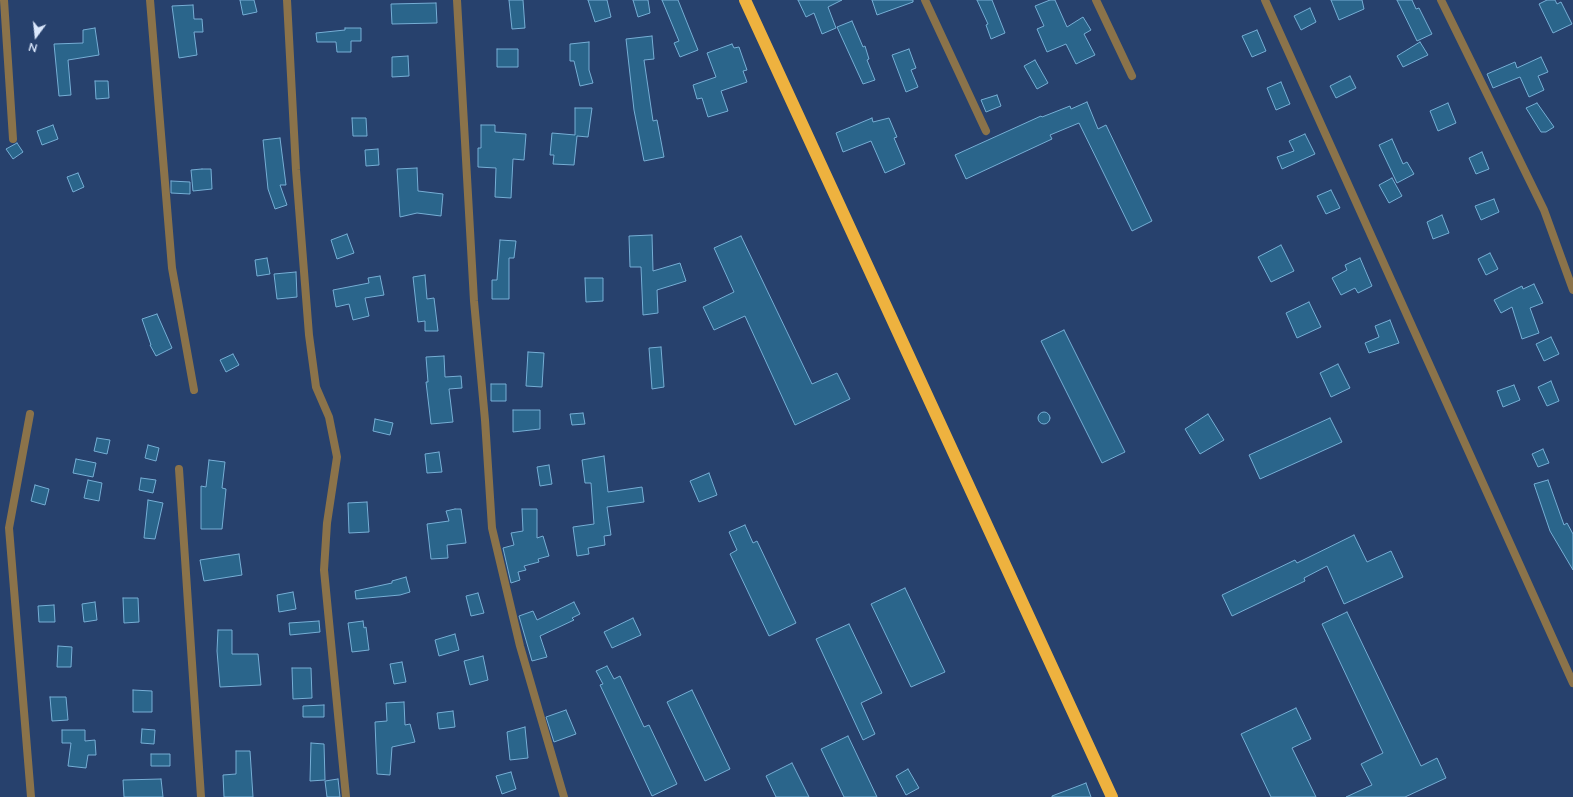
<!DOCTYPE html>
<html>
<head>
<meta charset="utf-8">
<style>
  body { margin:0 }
  #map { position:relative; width:1573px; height:797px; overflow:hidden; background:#27416d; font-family:Lato,sans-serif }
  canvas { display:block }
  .north { position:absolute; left:16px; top:16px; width:40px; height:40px; -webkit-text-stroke:3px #27416d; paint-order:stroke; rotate:195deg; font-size:11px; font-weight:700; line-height:16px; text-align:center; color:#dbe8fd }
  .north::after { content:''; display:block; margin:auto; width:14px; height:18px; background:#dbe8fd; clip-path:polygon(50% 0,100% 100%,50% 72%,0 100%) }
</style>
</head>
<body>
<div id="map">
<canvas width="1573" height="797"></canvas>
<div class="north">N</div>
</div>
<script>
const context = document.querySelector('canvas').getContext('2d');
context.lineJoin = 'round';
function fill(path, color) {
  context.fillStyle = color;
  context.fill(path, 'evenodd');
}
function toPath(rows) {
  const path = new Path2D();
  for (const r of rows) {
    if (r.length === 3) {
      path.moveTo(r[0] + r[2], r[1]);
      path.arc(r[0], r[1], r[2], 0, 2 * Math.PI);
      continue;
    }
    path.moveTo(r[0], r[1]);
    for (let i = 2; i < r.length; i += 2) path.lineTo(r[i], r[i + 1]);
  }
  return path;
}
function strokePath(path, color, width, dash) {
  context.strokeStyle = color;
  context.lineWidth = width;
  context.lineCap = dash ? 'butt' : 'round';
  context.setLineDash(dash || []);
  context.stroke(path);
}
const building = toPath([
  [240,0,254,0,257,12,243,15,240,0],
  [509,0,523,0,525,28,512,29,509,0],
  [588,0,607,0,611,17,595,22,588,0],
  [633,0,648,0,650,13,638,17,633,0],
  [662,0,678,0,698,50,680,57,674,43,679,41,662,0],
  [798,0,842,0,828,7,836,28,822,34,814,13,806,17,798,0],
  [872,0,913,0,913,2,877,15,872,0],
  [977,0,992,0,1005,33,991,39,986,25,988,24,977,0],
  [1050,0,1055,0,1067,27,1083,17,1091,30,1084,34,1095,55,1076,64,1066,44,1047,52,1037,29,1044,26,1035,6,1050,0],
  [1331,0,1362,0,1364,9,1339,20,1331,0],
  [1397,0,1412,0,1416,9,1419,8,1432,34,1417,41,1397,0],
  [1547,0,1555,0,1557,4,1561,2,1572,24,1553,33,1539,4,1547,0],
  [436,3,437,23,392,24,391,4,436,3],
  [193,5,194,19,202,19,203,32,194,32,197,55,179,58,172,6,193,5],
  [1310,8,1316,22,1301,30,1294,16,1310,8],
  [852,21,863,47,865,46,869,59,867,60,875,80,863,84,837,27,852,21],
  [95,28,99,55,68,60,71,95,59,96,54,44,83,43,83,30,95,28],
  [345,28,361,28,361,41,351,41,351,52,337,52,336,42,317,42,316,33,345,30,345,28],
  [1257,30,1266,51,1252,57,1242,36,1257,30],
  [652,36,654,59,644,60,653,121,657,120,664,157,644,161,634,110,626,39,652,36],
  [589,42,589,70,593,83,580,86,574,61,570,61,570,44,589,42],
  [1420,42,1428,55,1403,67,1397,56,1420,42],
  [732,44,734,48,739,47,747,70,743,71,747,82,721,91,728,111,708,117,702,98,697,99,693,85,716,77,707,53,732,44],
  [497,49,518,49,518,67,497,67,497,49],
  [909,49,916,68,911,70,918,87,906,92,892,55,909,49],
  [408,56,409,76,392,77,392,57,408,56],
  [1541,57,1548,72,1538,76,1544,90,1529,97,1520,77,1493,88,1487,74,1515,62,1517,68,1541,57],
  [1035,60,1048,83,1037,89,1024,66,1035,60],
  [1350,76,1356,88,1336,98,1330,86,1350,76],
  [95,81,108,81,109,98,96,99,95,81],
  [1281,82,1290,104,1276,110,1267,88,1281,82],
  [997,95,1001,106,986,112,981,100,997,95],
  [1087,102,1098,129,1106,125,1152,221,1132,231,1079,123,1050,135,1052,139,966,179,955,155,1041,116,1042,117,1070,106,1071,109,1087,102],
  [1448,103,1456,123,1438,131,1430,111,1448,103],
  [1537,103,1554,127,1546,132,1541,132,1526,108,1537,103],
  [575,108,592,108,588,137,577,136,574,165,553,164,554,155,550,155,552,133,575,135,575,108],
  [352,118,366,118,367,136,353,136,352,118],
  [872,118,873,122,889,118,897,137,894,138,905,164,885,173,871,141,843,152,836,133,872,118],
  [53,125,58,139,42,145,37,131,53,125],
  [481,125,495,125,495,132,526,134,524,160,513,159,511,198,495,197,496,168,478,167,478,148,481,148,481,125],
  [1305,134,1315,154,1282,169,1277,157,1294,151,1289,141,1305,134],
  [280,138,286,185,280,185,287,205,275,209,268,189,263,140,280,138],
  [1392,139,1403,164,1407,162,1414,174,1397,183,1379,145,1392,139],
  [17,143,23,152,13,159,6,149,17,143],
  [378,149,379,165,366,166,365,150,378,149],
  [1482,152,1489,169,1476,174,1469,158,1482,152],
  [417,168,418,191,443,194,441,216,417,213,400,217,397,169,417,168],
  [202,169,211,169,212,189,193,191,191,170,202,169],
  [78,173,84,187,73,192,67,177,78,173],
  [1392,178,1402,196,1389,203,1379,185,1392,178],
  [171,181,190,182,190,194,171,193,171,181],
  [1331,190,1340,208,1326,214,1317,196,1331,190],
  [1494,199,1499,212,1481,220,1475,206,1494,199],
  [1442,215,1449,233,1433,239,1427,222,1442,215],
  [347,234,354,253,337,259,331,240,347,234],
  [652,235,653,271,680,263,686,281,657,290,658,313,643,315,641,267,630,267,629,236,652,235],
  [741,236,812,384,837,373,850,399,795,425,745,316,714,330,703,307,734,292,714,248,741,236],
  [500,240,516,241,514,258,509,258,509,299,492,299,492,280,497,280,500,240],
  [1281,245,1294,271,1271,282,1258,257,1281,245],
  [1490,253,1498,269,1486,275,1478,259,1490,253],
  [267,258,270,274,257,276,255,260,267,258],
  [1360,258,1372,286,1358,293,1355,288,1341,295,1332,278,1347,270,1345,265,1360,258],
  [296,272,297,297,277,299,274,274,296,272],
  [425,275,427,299,434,298,438,331,425,331,425,321,418,322,413,277,425,275],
  [380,276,384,295,365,298,369,316,353,320,349,304,336,307,333,290,369,283,368,278,380,276],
  [585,278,603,278,603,301,586,302,585,278],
  [1534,284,1543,303,1530,308,1539,333,1522,339,1512,307,1501,313,1494,300,1522,286,1523,289,1534,284],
  [1309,302,1321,327,1297,338,1286,313,1309,302],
  [157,314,172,348,156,356,150,345,151,345,142,319,157,314],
  [1390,320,1399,343,1369,353,1365,343,1379,337,1375,326,1390,320],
  [1064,330,1125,452,1102,463,1041,341,1064,330],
  [1551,337,1559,354,1544,361,1536,344,1551,337],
  [661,347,664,387,652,389,649,348,661,347],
  [528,352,544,353,542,387,526,386,528,352],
  [233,354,239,365,226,372,220,360,233,354],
  [444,356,445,377,461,376,462,388,449,389,453,422,431,424,426,382,428,382,426,357,444,356],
  [1338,364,1350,388,1331,397,1320,373,1338,364],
  [1551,381,1559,401,1547,406,1538,387,1551,381],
  [491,384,506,384,506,401,491,401,491,384],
  [1514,385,1520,400,1503,407,1497,391,1514,385],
  [513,410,540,410,540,429,513,432,513,410],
  [1044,418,6],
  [583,413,585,424,572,425,570,414,583,413],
  [1208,414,1224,440,1200,454,1185,429,1208,414],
  [1330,418,1342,442,1260,479,1249,455,1330,418],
  [375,419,393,423,390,435,373,431,375,419],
  [97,438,110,440,107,454,94,451,97,438],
  [148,445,159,448,156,461,145,458,148,445],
  [1543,449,1549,463,1538,467,1532,454,1543,449],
  [439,452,442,472,427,473,425,454,439,452],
  [604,456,608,492,642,487,644,502,607,507,611,535,604,536,605,545,588,548,589,554,577,556,573,527,594,524,591,483,585,483,582,460,604,456],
  [76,459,96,463,93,477,73,473,76,459],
  [209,460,225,462,222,488,226,489,222,529,201,529,201,486,206,487,209,460],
  [549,465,552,484,540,486,537,467,549,465],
  [709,473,717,495,699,502,690,481,709,473],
  [141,478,156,480,153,493,139,490,141,478],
  [88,480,102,483,99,501,84,498,88,480],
  [1548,480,1564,525,1567,523,1573,534,1573,570,1550,531,1534,484,1548,480],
  [35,485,49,489,45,505,31,501,35,485],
  [148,500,163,503,155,539,144,538,148,500],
  [367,502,369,532,349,533,348,503,367,502],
  [455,509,461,509,466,543,447,545,448,558,431,559,427,524,449,521,446,511,455,509],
  [522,509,537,509,537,538,543,536,549,556,538,559,539,562,524,566,526,570,518,572,520,580,511,583,503,548,514,545,511,533,523,531,522,509],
  [745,525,753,543,757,541,796,623,769,636,730,554,737,550,729,532,745,525],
  [1354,535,1367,562,1391,551,1403,577,1344,604,1327,566,1304,578,1305,581,1232,616,1222,595,1295,560,1297,563,1354,535],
  [239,554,242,575,204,581,200,560,239,554],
  [406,577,410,592,400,595,356,599,355,591,392,583,392,581,406,577],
  [905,588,945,672,911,687,871,604,905,588],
  [293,592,296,609,279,612,277,595,293,592],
  [478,593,484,613,471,616,466,596,478,593],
  [123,598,138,598,139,622,124,623,123,598],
  [95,602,97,620,84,622,82,604,95,602],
  [574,602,580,614,572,618,574,620,540,636,547,657,532,661,519,616,533,611,537,620,574,602],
  [54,605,55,622,39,622,38,606,54,605],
  [1347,612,1421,766,1437,758,1446,778,1405,797,1346,797,1372,785,1361,764,1383,753,1322,624,1347,612],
  [633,618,641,635,612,648,604,632,633,618],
  [319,621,320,632,290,635,289,623,319,621],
  [363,621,364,628,366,627,369,650,352,652,348,623,363,621],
  [849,624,882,693,861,703,875,734,863,740,816,639,849,624],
  [218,630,232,630,232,654,258,654,261,685,220,687,217,651,218,630],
  [455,634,459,650,439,656,435,640,455,634],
  [58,646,72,647,71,667,57,667,58,646],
  [483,656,488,680,470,685,464,661,483,656],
  [402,662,406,682,394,684,390,664,402,662],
  [607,666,614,679,620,676,644,727,649,725,677,784,652,796,600,685,603,684,596,671,607,666],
  [292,668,311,668,312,698,293,699,292,668],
  [133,690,152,691,152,712,133,712,133,690],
  [692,690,730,769,705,781,667,702,692,690],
  [50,697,66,697,68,720,52,721,50,697],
  [404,702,405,725,410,724,415,742,392,747,390,775,377,774,375,722,387,721,386,703,404,702],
  [324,705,324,717,303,717,303,706,324,705],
  [1296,708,1311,739,1292,748,1316,797,1271,797,1241,734,1296,708],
  [566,710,576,734,554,742,546,717,566,710],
  [453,711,455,727,439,729,437,713,453,711],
  [525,727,528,758,510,760,507,732,525,727],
  [142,729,155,730,154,744,141,743,142,729],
  [62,730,85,730,85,741,95,740,96,755,88,755,86,768,68,766,71,743,62,743,62,730],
  [848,736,877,797,844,797,821,749,848,736],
  [311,743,324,744,325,780,310,781,311,743],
  [236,751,250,751,253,797,224,797,223,775,236,774,236,751],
  [151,754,170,754,170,766,151,766,151,754],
  [792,763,809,797,776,797,766,776,792,763],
  [908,769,919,788,906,795,896,776,908,769],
  [511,772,516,789,502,794,496,776,511,772],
  [161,779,163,797,124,797,123,780,161,779],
  [338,779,340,797,327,797,325,781,338,779],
  [1086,783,1091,797,1052,797,1052,796,1086,783]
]);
fill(building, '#2a658b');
strokePath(building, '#76aed5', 1);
strokePath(toPath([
  [4,0,13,139],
  [150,0,172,268,194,390],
  [287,0,296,170,309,335,316,387,329,417,337,457,327,523,324,570,346,797],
  [457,0,474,301,485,420,492,528,520,646,564,797],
  [925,0,986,131],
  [1096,0,1132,76],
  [1265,0,1573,683],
  [1441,0,1544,210,1573,290],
  [30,414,9,528,31,797],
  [179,469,201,797]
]), '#8b734a', 8);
strokePath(toPath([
  [745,0,1112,797]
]), '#eeb23f', 12);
</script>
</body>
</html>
